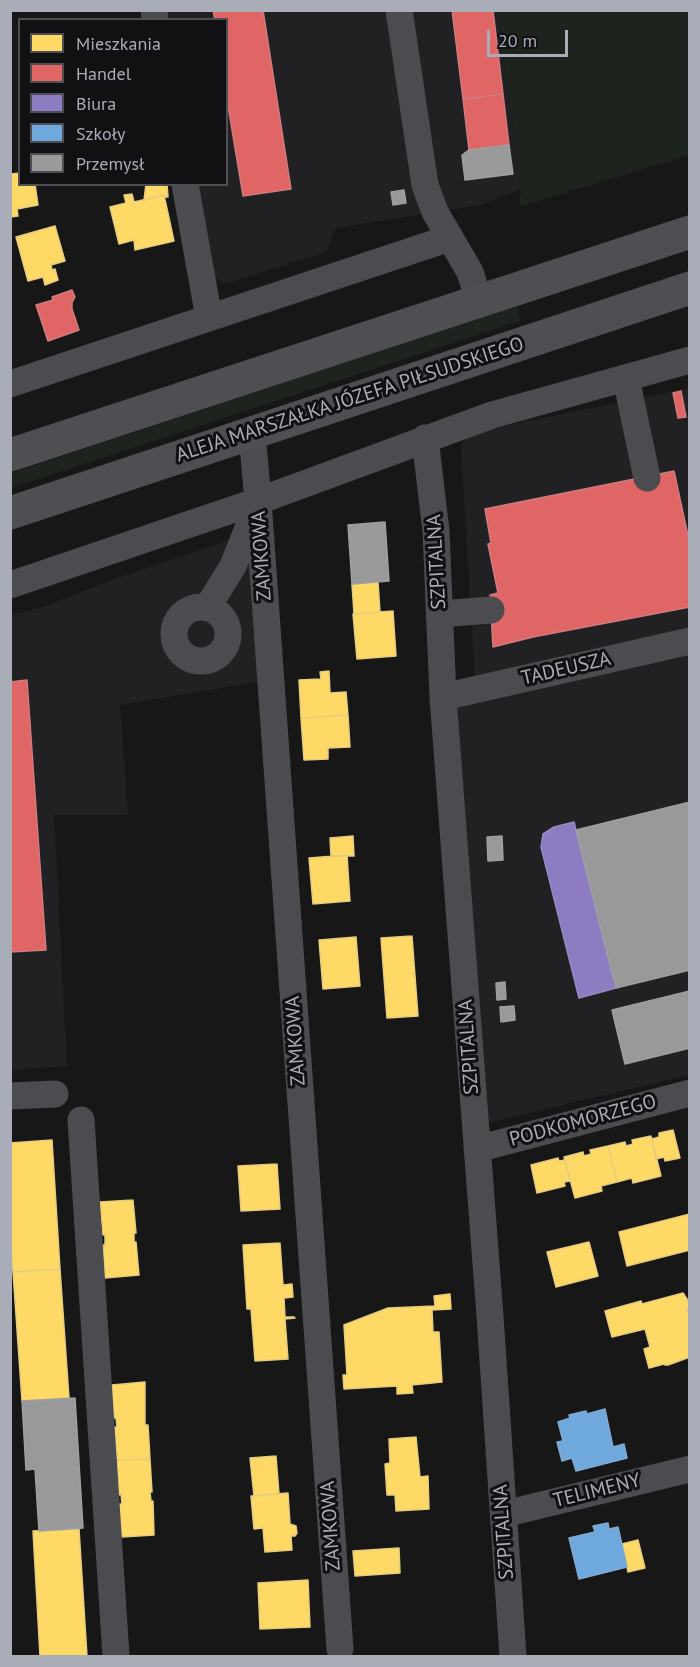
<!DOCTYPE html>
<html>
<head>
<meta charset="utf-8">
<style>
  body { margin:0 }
  #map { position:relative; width:700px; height:1667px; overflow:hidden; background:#171717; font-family:"PT Sans",sans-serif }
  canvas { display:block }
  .frame { position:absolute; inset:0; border:12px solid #a8adb8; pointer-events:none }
  .legend { position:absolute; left:18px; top:18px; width:210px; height:168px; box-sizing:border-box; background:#111113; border:2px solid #4d4f55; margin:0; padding:8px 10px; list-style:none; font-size:18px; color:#a8adb8 }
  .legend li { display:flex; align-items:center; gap:12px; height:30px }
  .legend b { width:30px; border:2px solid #4d4f55 }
  .scale { position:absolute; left:487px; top:30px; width:81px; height:27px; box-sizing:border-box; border:3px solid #a8adb8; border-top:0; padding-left:8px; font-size:18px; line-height:21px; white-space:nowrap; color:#a8adb8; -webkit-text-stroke:4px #111113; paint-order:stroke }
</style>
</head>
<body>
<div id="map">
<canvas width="700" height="1667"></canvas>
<div class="frame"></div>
<ul class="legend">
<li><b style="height:16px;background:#ffd966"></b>Mieszkania</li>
<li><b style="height:16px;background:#e06666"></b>Handel</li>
<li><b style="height:16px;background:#8e7cc3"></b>Biura</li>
<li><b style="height:16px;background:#6fa8dc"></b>Szkoły</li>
<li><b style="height:16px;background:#999"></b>Przemysł</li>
</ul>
<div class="scale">20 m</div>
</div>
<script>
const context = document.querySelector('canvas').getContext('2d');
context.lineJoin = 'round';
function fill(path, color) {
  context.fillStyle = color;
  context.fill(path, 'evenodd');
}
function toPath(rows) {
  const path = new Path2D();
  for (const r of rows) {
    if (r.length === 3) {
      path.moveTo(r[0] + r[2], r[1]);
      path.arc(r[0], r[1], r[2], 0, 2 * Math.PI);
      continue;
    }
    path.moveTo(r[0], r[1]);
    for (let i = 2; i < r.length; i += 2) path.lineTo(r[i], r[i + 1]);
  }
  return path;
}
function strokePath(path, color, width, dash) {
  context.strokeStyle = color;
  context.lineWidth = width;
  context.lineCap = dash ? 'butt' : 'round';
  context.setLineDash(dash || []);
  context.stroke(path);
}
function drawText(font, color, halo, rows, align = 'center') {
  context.font = font + ' "PT Sans",sans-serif';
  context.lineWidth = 6;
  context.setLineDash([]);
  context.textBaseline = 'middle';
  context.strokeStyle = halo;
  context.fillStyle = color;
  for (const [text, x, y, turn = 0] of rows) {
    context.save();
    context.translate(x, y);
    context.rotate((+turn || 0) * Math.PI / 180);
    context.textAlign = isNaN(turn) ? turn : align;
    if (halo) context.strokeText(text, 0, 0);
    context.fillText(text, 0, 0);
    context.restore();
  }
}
fill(toPath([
  [168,11,497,11,521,189,480,205,336,228,326,252,225,284,215,278,198,185,226,184,226,20,169,19],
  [689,388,689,638,475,684,461,444,475,432],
  [253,532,263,681,120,705,128,815,54,815,67,1066,11,1070,11,615,43,607,111,580],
  [689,645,689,1075,475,1126,443,697]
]), '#212123');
fill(toPath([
  [497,11,689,11,689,155,519,207,521,189],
  [518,306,520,321,11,488,11,473]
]), '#1d241e');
const homes = toPath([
  [10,171,11,174,20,173,20,184,35,184,38,205,17,209,18,216,10,217,10,171],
  [146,184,167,184,168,197,164,197,164,195,144,200,146,184],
  [132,194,134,202,164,195,174,241,135,250,134,240,119,244,110,207,126,203,124,195,132,194],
  [55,226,65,261,51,265,52,270,55,269,58,280,45,285,43,277,28,281,16,237,55,226],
  [378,582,380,612,354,614,352,584,378,582],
  [393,611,396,656,357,659,353,614,393,611],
  [329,671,330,693,346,692,348,715,301,718,299,680,321,679,320,672,329,671],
  [348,715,350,747,328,748,328,759,304,760,301,718,348,715],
  [353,836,354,856,331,856,330,838,353,836],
  [347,855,350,901,313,904,309,858,347,855],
  [412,936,418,1016,387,1018,381,938,412,936],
  [356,937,360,986,323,989,319,940,356,937],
  [673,1130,680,1158,665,1161,664,1157,656,1159,652,1139,659,1137,659,1133,673,1130],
  [651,1136,661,1176,633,1183,632,1178,617,1182,608,1146,625,1142,626,1146,633,1144,632,1140,651,1136],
  [52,1140,60,1269,13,1272,10,1232,10,1143,52,1140],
  [608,1146,617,1182,601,1186,602,1191,575,1198,564,1157,583,1152,584,1156,591,1154,590,1150,608,1146],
  [558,1158,559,1161,565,1160,570,1181,564,1182,565,1186,537,1193,531,1165,558,1158],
  [277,1164,280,1209,241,1211,238,1166,277,1164],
  [133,1200,136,1233,134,1233,134,1242,136,1242,139,1275,105,1278,103,1245,105,1245,105,1235,103,1235,100,1202,133,1200],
  [690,1214,690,1250,627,1266,619,1232,690,1214],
  [589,1242,598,1276,556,1287,547,1252,589,1242],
  [280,1243,283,1285,292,1284,293,1297,284,1298,285,1317,294,1317,295,1318,285,1319,288,1359,255,1361,251,1309,247,1309,243,1245,280,1243],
  [60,1269,69,1398,22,1401,13,1272,60,1269],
  [683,1293,687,1299,689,1306,687,1309,690,1317,690,1357,668,1365,665,1365,664,1364,649,1368,644,1349,650,1347,645,1329,612,1337,605,1311,641,1301,642,1304,683,1293],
  [450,1294,451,1309,432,1310,433,1332,439,1332,442,1382,412,1385,413,1393,397,1394,397,1386,344,1389,343,1375,347,1375,344,1325,388,1308,435,1306,434,1296,450,1294],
  [145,1382,145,1425,148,1425,150,1459,117,1460,114,1427,117,1427,116,1418,114,1418,112,1385,145,1382],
  [416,1437,420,1477,428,1476,429,1509,396,1511,395,1495,387,1495,385,1464,390,1463,389,1439,416,1437],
  [276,1456,279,1494,254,1496,250,1458,276,1456],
  [150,1459,152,1492,150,1492,151,1501,153,1501,154,1535,122,1537,119,1504,122,1504,121,1494,119,1495,117,1460,150,1459],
  [288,1493,290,1524,296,1526,297,1533,295,1536,291,1536,292,1550,265,1552,263,1528,254,1529,251,1496,288,1493],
  [79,1529,87,1656,40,1656,33,1531,79,1529],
  [638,1540,645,1568,628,1572,622,1544,638,1540],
  [399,1548,400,1573,355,1576,353,1551,399,1548],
  [308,1580,310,1627,260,1629,258,1583,308,1580]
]);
fill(homes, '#ffd966');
strokePath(homes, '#e5cc7f', 1.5);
const shops = toPath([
  [213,10,263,10,291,189,243,196,226,94,226,20,215,20,213,10],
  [452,10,493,10,503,94,463,99,452,10],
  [503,94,509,145,469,150,463,99,503,94],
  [72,290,75,297,72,303,72,309,79,330,48,341,36,305,53,300,52,297,72,290],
  [681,391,686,417,678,418,673,393,681,391],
  [674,471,690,545,690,607,533,637,493,647,490,595,498,593,488,544,491,543,485,509,674,471],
  [27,680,46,950,10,952,10,682,27,680]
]);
fill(shops, '#e06666');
strokePath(shops, '#cf7b7f', 1.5);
const offices = toPath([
  [574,822,616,988,579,998,541,847,543,834,554,827,574,822]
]);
fill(offices, '#8e7cc3');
strokePath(offices, '#968bc0', 1.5);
const schools = toPath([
  [605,1409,613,1447,624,1444,627,1458,576,1471,572,1458,562,1461,557,1442,563,1441,558,1422,570,1418,569,1415,586,1411,587,1414,605,1409],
  [608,1523,609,1529,618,1527,627,1567,579,1579,569,1538,595,1532,593,1526,608,1523]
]);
fill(schools, '#6fa8dc');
strokePath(schools, '#80aad1', 1.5);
const industry = toPath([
  [509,145,513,174,465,180,462,155,469,150,509,145],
  [404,190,406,203,393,205,391,192,404,190],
  [385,522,389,581,352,584,348,525,385,522],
  [690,802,690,970,616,988,576,830,690,802],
  [502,836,503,860,488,861,487,837,502,836],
  [505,982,506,999,497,1000,496,983,505,982],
  [690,991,690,1048,625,1064,612,1010,690,991],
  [514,1006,515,1020,501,1022,500,1007,514,1006],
  [75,1398,83,1528,39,1531,35,1469,26,1470,22,1401,75,1398]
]);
fill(industry, '#999');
strokePath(industry, '#9e9fa2', 1.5);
strokePath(toPath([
  [154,10,155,20],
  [399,10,425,185,435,212,470,272,479,301],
  [185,184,209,318],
  [626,378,647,478],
  [10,384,450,238],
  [252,433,258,501,340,1649],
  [425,438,436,531,443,697,490,1316,513,1656],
  [10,585,258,501,492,415,690,360],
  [201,634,27],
  [207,608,233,566,256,508],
  [440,614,491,610],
  [443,697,690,641],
  [10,1096,55,1094],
  [81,1120,116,1656],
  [477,1149,690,1093],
  [504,1514,690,1469]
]), '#4b4c50', 27);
strokePath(toPath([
  [10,455,690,232],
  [10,513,690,288]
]), '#4d4f52', 33);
drawText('20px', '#a8adb8', '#111113', [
  ["ALEJA MARSZAŁKA JÓZEFA PIŁSUDSKIEGO",350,400,-18],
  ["ZAMKOWA",262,556,-94],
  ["SZPITALNA",437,562,-93],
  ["TADEUSZA",566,669,-13],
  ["ZAMKOWA",296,1041,-94],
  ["SZPITALNA",469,1047,-94],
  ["PODKOMORZEGO",583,1121,-15],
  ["TELIMENY",597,1491,-14],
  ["ZAMKOWA",331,1526,-94],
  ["SZPITALNA",504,1532,-94]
]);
</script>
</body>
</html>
